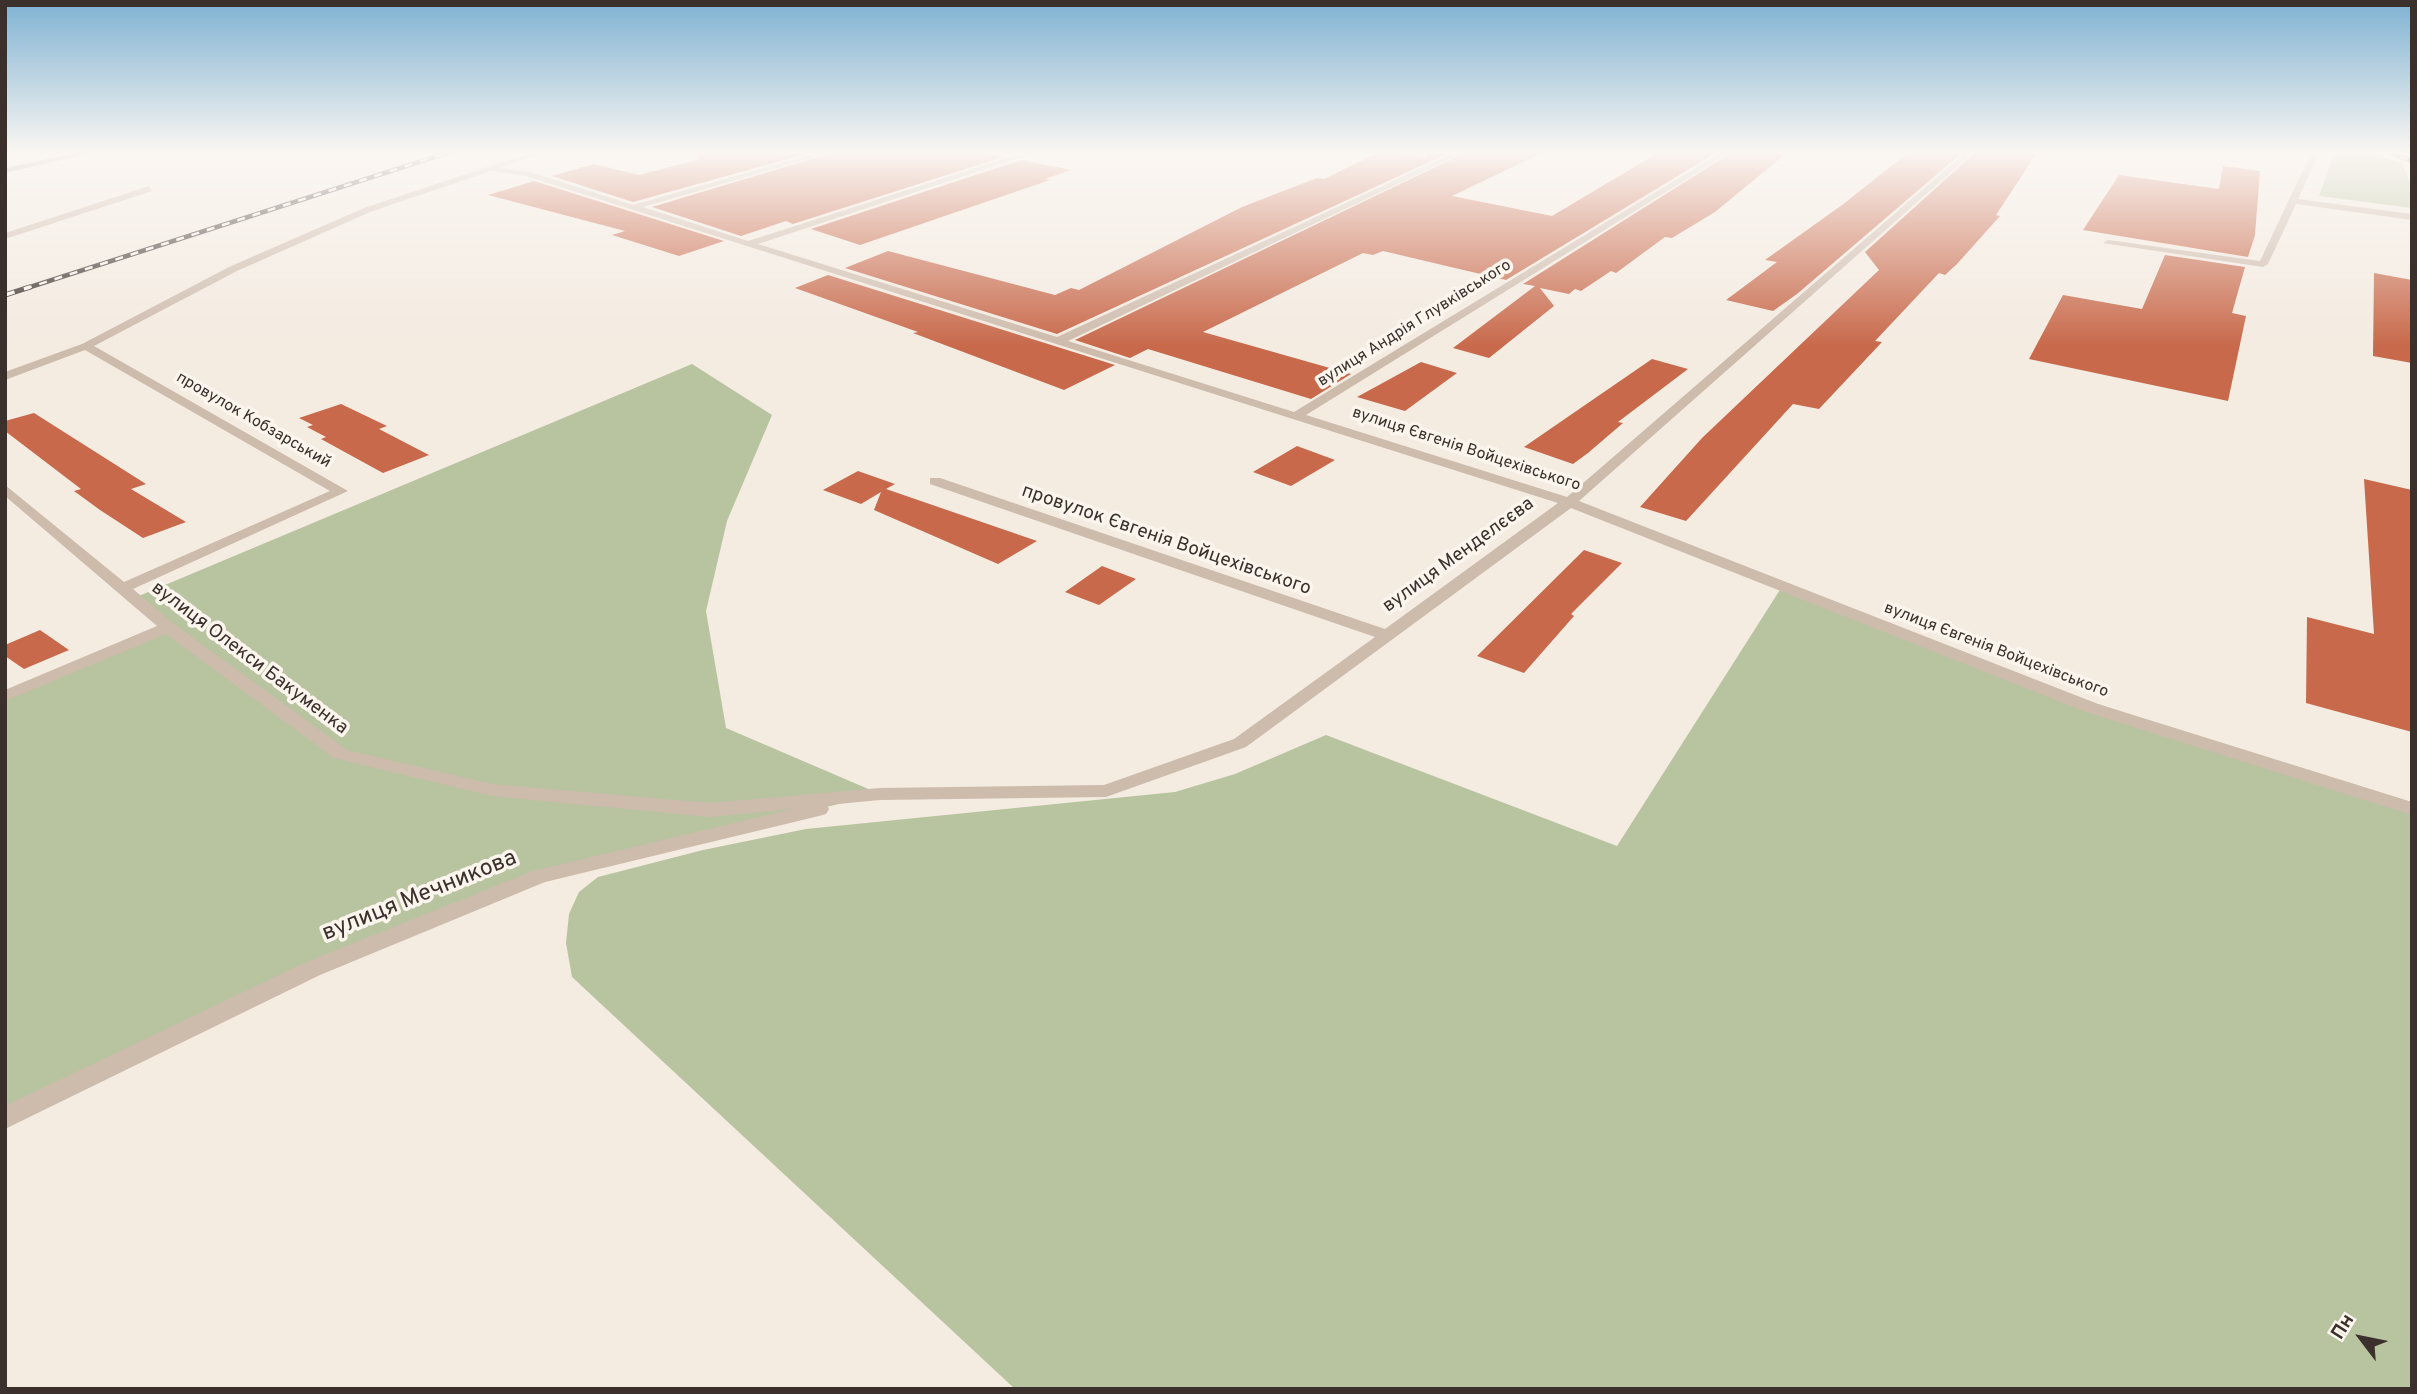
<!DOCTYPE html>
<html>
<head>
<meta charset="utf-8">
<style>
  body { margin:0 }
  #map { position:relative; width:2417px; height:1394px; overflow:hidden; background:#f4ebe1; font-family:Overpass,sans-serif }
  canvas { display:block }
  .frame { position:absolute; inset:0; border:7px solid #3b302b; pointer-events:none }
  .north { position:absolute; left:2326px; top:1303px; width:70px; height:70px; -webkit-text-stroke:5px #fbf5ee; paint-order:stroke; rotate:302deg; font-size:19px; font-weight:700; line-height:28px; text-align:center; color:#3b302b }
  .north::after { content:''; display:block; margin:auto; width:24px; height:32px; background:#3b302b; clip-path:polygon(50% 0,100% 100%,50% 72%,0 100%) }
</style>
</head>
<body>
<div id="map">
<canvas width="2417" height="1394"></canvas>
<div class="frame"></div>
<div class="north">Пн</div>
</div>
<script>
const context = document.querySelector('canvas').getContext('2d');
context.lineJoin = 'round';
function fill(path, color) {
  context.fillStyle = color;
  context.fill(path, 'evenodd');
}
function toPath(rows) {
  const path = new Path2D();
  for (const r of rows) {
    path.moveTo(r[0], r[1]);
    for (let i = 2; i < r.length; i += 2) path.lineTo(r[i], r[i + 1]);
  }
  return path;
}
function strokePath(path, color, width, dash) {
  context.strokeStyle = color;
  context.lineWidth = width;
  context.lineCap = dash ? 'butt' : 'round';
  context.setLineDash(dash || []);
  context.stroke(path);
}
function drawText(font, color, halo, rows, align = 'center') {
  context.font = font + ' Overpass,sans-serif';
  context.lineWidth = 7;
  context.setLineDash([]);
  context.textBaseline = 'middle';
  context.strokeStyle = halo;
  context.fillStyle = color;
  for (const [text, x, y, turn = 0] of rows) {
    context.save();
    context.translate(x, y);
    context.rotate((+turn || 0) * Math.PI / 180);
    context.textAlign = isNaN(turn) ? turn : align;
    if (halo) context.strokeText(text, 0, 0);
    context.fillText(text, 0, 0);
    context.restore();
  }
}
fill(toPath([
  [2335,151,2370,151,2403,165,2412,188,2412,208,2319,196],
  [692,364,772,415,727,521,706,611,726,728,880,794,540,876,312,969,5,1118,5,696,167,627,134,598],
  [1783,585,1957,657,2412,809,2412,1389,1015,1389,572,977,566,943,569,914,579,892,598,877,703,850,806,829,1175,792,1235,774,1326,735,1617,846]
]), '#b8c4a0');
fill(toPath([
  [698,151,816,151,633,202,552,176,594,164,639,175,697,160],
  [838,151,971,151,1003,157,793,224,786,221,741,236,652,207],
  [1381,151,1426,158,1426,151,1453,151,1057,334,845,268,888,251,1055,295,1071,288,1079,290,1242,207,1317,178,1324,179],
  [1469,151,1546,151,1452,196,1552,216,1661,151,1719,151,1506,280,1383,251,1373,255,1363,253,1203,332,1351,374,1311,399,1148,349,1130,358,1075,340],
  [1734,151,1789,151,1715,212,1672,238,1665,237,1616,273,1611,271,1581,291,1575,289,1569,294,1540,288,1554,306,1489,358,1453,348,1535,286,1523,284],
  [1910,151,1964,151,1797,294,1773,311,1726,300,1777,262,1765,260,1842,205],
  [1977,151,2038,151,1996,215,2000,216,1957,264,1945,275,1939,273,1875,341,1882,342,1819,409,1793,404,1686,521,1640,507,1702,438,1879,270,1865,252],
  [1021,160,1071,170,1045,179,1050,180,860,245,811,229],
  [2223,166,2260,171,2255,235,2248,257,2083,230,2119,175,2219,189],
  [534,181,724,241,679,256,612,235,625,231,488,195],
  [2165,255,2245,267,2232,313,2246,316,2228,401,2029,359,2063,295,2142,309],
  [2374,273,2412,280,2412,363,2373,356],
  [828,275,1115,365,1064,390,913,333,918,332,795,288],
  [1652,359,1688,369,1618,422,1623,423,1588,453,1573,464,1524,447],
  [1421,362,1457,373,1405,411,1357,397],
  [341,404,387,426,379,429,429,455,383,473,321,439,326,437,307,427,313,425,299,418],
  [34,413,146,484,131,489,186,522,143,538,100,510,74,491,81,489,5,431,5,421],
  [1297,446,1335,460,1291,486,1253,472],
  [858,471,895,484,886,489,1037,541,998,564,874,510,881,492,861,504,823,490],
  [2364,479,2412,490,2412,732,2306,703,2307,617,2374,634],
  [1584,550,1622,563,1571,614,1574,616,1524,673,1477,656],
  [1102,566,1136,579,1099,605,1065,592],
  [40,630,69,650,24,669,5,656,5,645]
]), '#c8694b');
fill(toPath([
  [536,151,547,151,501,168,530,172,633,205,824,151,835,151,643,207,748,241,1029,151,1040,151,758,244,1057,337,1458,151,1467,151,1068,341,1294,412,1723,151,1732,151,1306,415,1567,497,1967,151,1975,151,1579,501,2098,704,2412,802,2412,815,2086,712,1571,508,1246,747,1106,797,880,800,827,805,829,809,826,814,819,816,545,882,320,975,5,1129,5,1106,304,963,533,871,793,809,710,817,492,796,334,758,166,634,5,701,5,690,157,626,5,496,5,485,124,582,330,491,85,350,5,380,5,372,82,344,229,267,364,208,536,151],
  [491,171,526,176,1558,503,1385,629,940,478,930,478,930,484,1375,637,1234,739,1104,785,880,788,710,803,492,784,347,750,174,624,133,589,348,491,94,346,237,271,370,212,491,171],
  [2312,151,2320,151,2298,199,2412,214,2412,220,2296,204,2268,264,2263,267,2103,243,2108,240,2260,261,2312,151],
  [149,186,152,191,5,239,5,233,149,186]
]), '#cdbbac');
fill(toPath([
  [86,151,99,151,5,173,5,168,86,151]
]), '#a18a7d');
const railFar1 = toPath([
  [2385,151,2412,161],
  [24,289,453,151]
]);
const rail = toPath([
  [5,295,30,287]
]);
strokePath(railFar1, '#3b302b', 4.5);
strokePath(rail, '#3b302b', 5);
strokePath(railFar1, '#fbf5ee', 2.5, [8]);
strokePath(rail, '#fbf5ee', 3.5, [10]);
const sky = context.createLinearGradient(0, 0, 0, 346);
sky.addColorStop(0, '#7eb2d2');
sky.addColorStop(0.44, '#faf6f2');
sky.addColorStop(1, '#faf6f200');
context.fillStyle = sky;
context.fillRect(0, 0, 2417, 346);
drawText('16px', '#3b302b', '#fbf5ee', [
  ["вулиця Андрія Глувківського",1415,324,-32],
  ["провулок Кобзарський",253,421,30],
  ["вулиця Євгенія Войцехівського",1466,450,18],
  ["вулиця Євгенія Войцехівського",1996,651,21]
]);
drawText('19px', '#3b302b', '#fbf5ee', [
  ["провулок Євгенія Войцехівського",1166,541,19],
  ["вулиця Менделєєва",1459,556,-36],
  ["вулиця Олекси Бакуменка",249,659,37]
]);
drawText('23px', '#3b302b', '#fbf5ee', [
  ["вулиця Мечникова",420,897,-22]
]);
</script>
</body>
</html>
